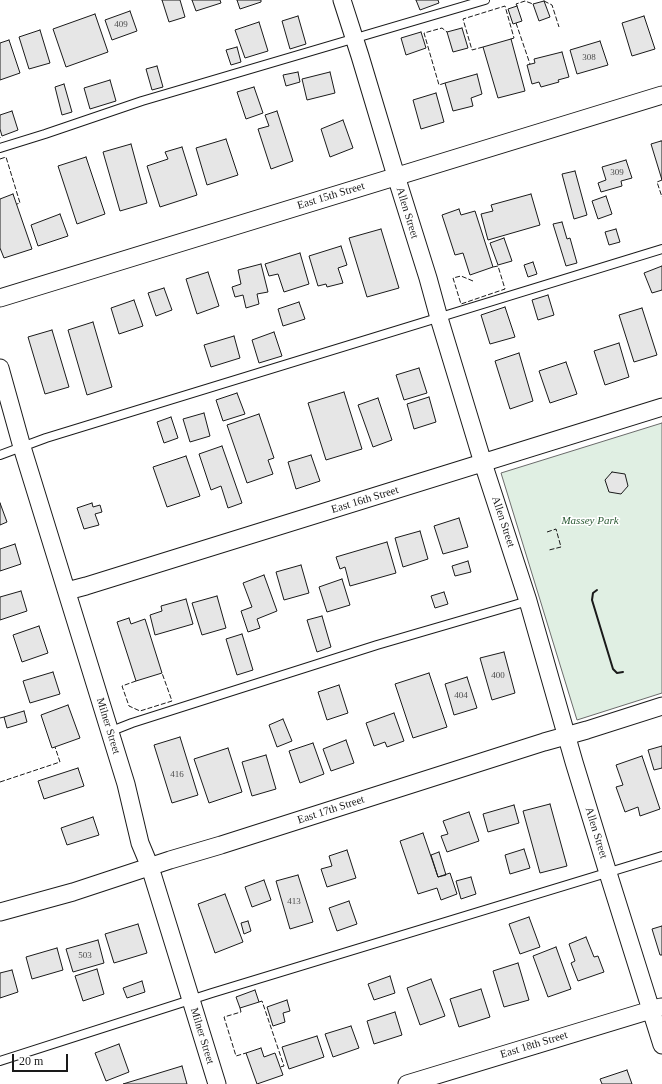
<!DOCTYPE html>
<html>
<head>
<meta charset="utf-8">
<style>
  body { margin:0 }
  #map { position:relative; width:662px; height:1084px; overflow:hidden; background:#fff; font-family:"Times New Roman",serif }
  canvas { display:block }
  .scale { position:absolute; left:12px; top:1054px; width:56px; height:18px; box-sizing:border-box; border:2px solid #1a1a1a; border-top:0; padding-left:5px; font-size:12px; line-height:14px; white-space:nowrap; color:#1a1a1a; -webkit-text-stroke:3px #fff; paint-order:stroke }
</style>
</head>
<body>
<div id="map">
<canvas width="662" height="1084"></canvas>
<div class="scale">20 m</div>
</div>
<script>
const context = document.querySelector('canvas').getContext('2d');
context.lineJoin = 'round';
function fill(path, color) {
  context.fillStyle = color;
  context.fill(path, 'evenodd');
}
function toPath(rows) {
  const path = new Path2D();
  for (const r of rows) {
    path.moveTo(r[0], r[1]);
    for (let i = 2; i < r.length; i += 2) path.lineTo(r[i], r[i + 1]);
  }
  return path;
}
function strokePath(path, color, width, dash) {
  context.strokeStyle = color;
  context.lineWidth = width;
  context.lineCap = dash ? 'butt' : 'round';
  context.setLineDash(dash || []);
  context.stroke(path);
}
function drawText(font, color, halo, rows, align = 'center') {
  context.font = font + ' "Times New Roman",serif';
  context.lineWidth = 3;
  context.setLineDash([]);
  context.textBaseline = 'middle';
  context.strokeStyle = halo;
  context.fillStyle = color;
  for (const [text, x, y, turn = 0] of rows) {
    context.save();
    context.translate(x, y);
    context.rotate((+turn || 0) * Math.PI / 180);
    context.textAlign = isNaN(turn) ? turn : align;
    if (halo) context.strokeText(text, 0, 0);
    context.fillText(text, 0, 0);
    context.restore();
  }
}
const green = toPath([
  [662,423,662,693,577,720,501,473,662,423]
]);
fill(green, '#e0efe3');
strokePath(green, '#6a6a6a', 1);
const building = toPath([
  [162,0,180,0,185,17,169,22,162,0],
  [192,0,220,0,221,3,196,11,192,0],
  [237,0,261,0,261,2,240,9,237,0],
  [416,0,438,0,439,3,420,10,416,0],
  [544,1,550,17,539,21,533,4,544,1],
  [517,6,522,21,513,24,508,9,517,6],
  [130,11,137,31,112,40,105,20,130,11],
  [95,14,108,52,66,67,53,29,95,14],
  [298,16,306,44,290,49,282,21,298,16],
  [644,16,655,49,632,56,622,23,644,16],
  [259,22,268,51,245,58,235,30,259,22],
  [462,28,468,48,453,52,447,32,462,28],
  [40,30,50,63,29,69,19,37,40,30],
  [421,32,426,48,406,55,401,38,421,32],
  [511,39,525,91,498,98,483,47,511,39],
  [9,40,20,73,0,80,0,43,9,40],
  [600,41,608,65,577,74,570,50,600,41],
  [237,47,241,62,231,65,226,50,237,47],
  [562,52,569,77,558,80,559,82,541,87,539,82,532,84,527,65,535,63,534,59,562,52],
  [157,66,163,87,152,90,146,69,157,66],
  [298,72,300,82,286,86,283,75,298,72],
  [330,72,335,93,307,100,302,79,330,72],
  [477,74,482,94,471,98,473,106,453,111,445,83,477,74],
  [110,80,116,101,90,109,84,88,110,80],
  [64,84,72,112,62,115,55,87,64,84],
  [254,87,263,113,246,119,237,92,254,87],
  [436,93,444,122,421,129,413,100,436,93],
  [12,111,18,130,2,136,0,129,0,115,12,111],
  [277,111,293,161,271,169,258,129,269,126,265,115,277,111],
  [343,120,353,148,330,157,321,129,343,120],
  [226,139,238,175,207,185,196,148,226,139],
  [661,141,662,141,662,180,651,144,661,141],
  [131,144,147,203,120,211,103,152,131,144],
  [182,147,197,195,160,207,147,166,168,159,165,152,182,147],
  [86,157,105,214,77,224,58,166,86,157],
  [626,160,632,178,621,181,622,186,601,192,598,183,606,180,602,167,626,160],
  [575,171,587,215,574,219,562,174,575,171],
  [13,194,32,249,4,258,0,248,0,199,13,194],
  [531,194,540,225,488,240,481,214,493,211,491,205,531,194],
  [606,196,612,214,598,219,592,201,606,196],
  [459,209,461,215,475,211,493,267,470,275,463,253,455,255,442,215,459,209],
  [60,214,68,236,38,246,31,225,60,214],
  [562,222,567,239,570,238,577,263,566,266,553,224,562,222],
  [381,229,399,288,367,297,349,238,381,229],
  [616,229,620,242,609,245,605,232,616,229],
  [504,238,512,261,498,265,490,243,504,238],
  [341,246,347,265,338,268,343,283,327,287,326,284,318,286,309,256,341,246],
  [300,253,309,284,284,292,278,274,269,276,265,264,300,253],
  [533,262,537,274,528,277,524,265,533,262],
  [261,264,268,292,257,294,259,304,246,308,243,295,235,297,232,287,241,284,238,270,261,264],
  [662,266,662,290,652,293,644,273,662,266],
  [208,272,219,306,197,314,186,279,208,272],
  [164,288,172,310,156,316,148,293,164,288],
  [548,295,554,315,538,320,532,300,548,295],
  [134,300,143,326,119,334,111,308,134,300],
  [299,302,305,319,283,326,278,309,299,302],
  [505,307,515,337,490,344,481,315,505,307],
  [642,308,657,355,634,362,619,315,642,308],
  [93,322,112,387,87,395,68,330,93,322],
  [52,330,69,387,45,394,28,337,52,330],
  [274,332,282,356,259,363,252,340,274,332],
  [234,336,240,358,211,367,204,345,234,336],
  [619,343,629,377,605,385,594,351,619,343],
  [519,353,533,401,510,409,495,361,519,353],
  [566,362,577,394,550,403,539,371,566,362],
  [419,368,427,393,404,400,396,375,419,368],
  [344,392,362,449,326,460,308,403,344,392],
  [237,393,245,414,223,421,216,400,237,393],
  [429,397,436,422,414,429,407,404,429,397],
  [378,398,392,440,373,447,358,405,378,398],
  [204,413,210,436,190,442,183,419,204,413],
  [259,414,274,458,268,460,273,474,247,483,227,425,259,414],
  [171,417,178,438,164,443,157,422,171,417],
  [222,446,242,503,228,508,221,486,211,490,199,454,222,446],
  [311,455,320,481,296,489,288,462,311,455],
  [186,456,200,496,167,507,153,467,186,456],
  [612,472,625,474,628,486,621,494,609,492,605,480,612,472],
  [0,503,7,522,0,525,0,503],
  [92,503,93,507,100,505,102,512,95,514,99,525,84,529,77,508,92,503],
  [459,518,468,547,443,554,434,526,459,518],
  [420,531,428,559,403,567,395,538,420,531],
  [387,542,396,573,350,586,345,567,340,569,336,557,387,542],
  [15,544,21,564,0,571,0,549,15,544],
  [468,561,471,572,455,576,452,566,468,561],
  [301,565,309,593,284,600,276,572,301,565],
  [264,575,277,611,257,619,260,628,248,632,241,611,252,607,243,583,264,575],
  [342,579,350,605,327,612,319,587,342,579],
  [21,591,27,611,0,620,0,597,21,591],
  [444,592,448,604,435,608,431,596,444,592],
  [217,596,226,628,202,635,192,603,217,596],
  [186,599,193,624,155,635,150,615,162,611,161,606,186,599],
  [322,616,331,647,317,652,307,620,322,616],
  [129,618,131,624,145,619,162,673,136,681,117,622,129,618],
  [39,626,48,653,22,662,13,635,39,626],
  [242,634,253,670,237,675,226,639,242,634],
  [504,652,515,693,492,700,480,658,504,652],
  [53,672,60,694,30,703,23,681,53,672],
  [429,673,447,727,413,738,395,684,429,673],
  [467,677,477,708,454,715,445,684,467,677],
  [339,685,348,713,327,720,318,692,339,685],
  [68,705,80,738,52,748,41,715,68,705],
  [24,711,27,722,7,728,4,717,24,711],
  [394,713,404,741,387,747,385,742,374,746,366,723,394,713],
  [283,719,292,741,277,747,269,725,283,719],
  [180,737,198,795,172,803,154,745,180,737],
  [346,740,354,763,331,771,323,749,346,740],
  [313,743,324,774,300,783,289,751,313,743],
  [662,746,662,768,654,770,648,750,662,746],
  [228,748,242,792,209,803,194,759,228,748],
  [266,755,276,789,252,796,242,762,266,755],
  [642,756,660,809,640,816,638,807,625,812,616,787,623,785,616,765,642,756],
  [78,768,84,786,44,799,38,781,78,768],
  [550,804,567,866,540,873,523,811,550,804],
  [514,805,519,823,488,832,483,814,514,805],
  [469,812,479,841,447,852,441,836,448,834,443,821,469,812],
  [93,817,99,835,67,845,61,828,93,817],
  [423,833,438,877,450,873,457,894,441,900,437,888,418,894,400,841,423,833],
  [524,849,530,868,510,874,505,855,524,849],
  [347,850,356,878,327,887,321,869,332,866,329,856,347,850],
  [439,852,446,875,438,877,431,855,439,852],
  [298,875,313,922,290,929,276,881,298,875],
  [471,877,476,894,461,899,456,881,471,877],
  [264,880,271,900,252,907,245,887,264,880],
  [225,894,243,942,215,953,198,904,225,894],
  [349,901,357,924,337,931,329,908,349,901],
  [529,917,540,947,520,954,509,924,529,917],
  [248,921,251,931,244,934,241,923,248,921],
  [138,924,147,953,114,963,105,934,138,924],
  [662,926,662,955,660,955,652,929,662,926],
  [586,937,594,957,598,956,604,972,578,981,571,963,575,961,569,944,586,937],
  [98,940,104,963,73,972,66,949,98,940],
  [556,947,571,989,548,997,533,956,556,947],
  [57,948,63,970,32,979,26,957,57,948],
  [518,963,529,1000,504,1007,493,971,518,963],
  [97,969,104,994,83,1001,75,976,97,969],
  [12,970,18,992,0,998,0,973,12,970],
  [390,976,395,993,374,1000,368,984,390,976],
  [431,979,445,1016,420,1025,407,988,431,979],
  [142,981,145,992,127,998,123,988,142,981],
  [481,989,490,1017,459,1027,450,999,481,989],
  [255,990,259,1002,240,1008,236,997,255,990],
  [287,1000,290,1011,283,1013,285,1022,273,1026,267,1007,287,1000],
  [395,1012,402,1035,374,1044,367,1021,395,1012],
  [351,1026,359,1048,333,1057,325,1034,351,1026],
  [317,1036,324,1057,289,1069,282,1047,317,1036],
  [119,1044,129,1072,106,1081,95,1053,119,1044],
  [261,1048,264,1057,275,1053,283,1075,257,1084,246,1053,261,1048],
  [182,1066,187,1084,123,1084,182,1066],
  [627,1070,632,1084,602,1084,600,1079,627,1070]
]);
fill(building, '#e6e6e6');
strokePath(building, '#1a1a1a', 1);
const service = toPath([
  [0,148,45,134,142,101,485,0],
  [0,455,46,438,662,249],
  [109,732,132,723,377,645,528,601],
  [0,1061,212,993,662,856]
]);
const minor = toPath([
  [342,0,360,56,396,176,428,278,439,318,483,463,528,601,574,762,608,873,662,1045],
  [0,298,662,95],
  [0,368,22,447,126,784,140,843,150,867,217,1084],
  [67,591,86,586,662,407],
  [0,912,73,892,170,860,221,845,544,742,587,730,662,706],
  [407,1084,661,1007]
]);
strokePath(service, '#1a1a1a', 10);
strokePath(minor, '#1a1a1a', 19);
strokePath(service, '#fff', 8);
strokePath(minor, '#fff', 17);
strokePath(toPath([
  [544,1,552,5,559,27],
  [517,6,516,4,525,1,533,4],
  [516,23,530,64],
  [483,47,472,50,463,19,505,6,514,38,511,39],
  [445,83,439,85,424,33,442,28,447,32],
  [0,137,0,138],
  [0,159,6,157,20,203,17,204],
  [662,180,657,182,662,197],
  [473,281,461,276,453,278,461,304,505,289,498,266,493,267],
  [547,532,556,529,561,547,549,550],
  [136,681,122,686,129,706,140,711,172,701,162,673],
  [0,718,4,717],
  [0,782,60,762,55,747],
  [259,1002,262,1001,284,1066,280,1067],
  [240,1008,241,1012,224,1017,236,1056,246,1053]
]), '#1a1a1a', 1, [5, 2]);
strokePath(toPath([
  [597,590,593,593,592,600,613,669,617,673,623,672]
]), '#1a1a1a', 2);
drawText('9px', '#4d4d4d', null, [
  ["409",121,25],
  ["308",589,58],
  ["309",617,173],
  ["400",498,676],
  ["404",461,696],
  ["416",177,775],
  ["413",294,902],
  ["503",85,956]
]);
drawText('11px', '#1a1a1a', '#fff', [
  ["East 15th Street",331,196,-17],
  ["Allen Street",407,213,73],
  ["East 16th Street",365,500,-17],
  ["Allen Street",503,522,72],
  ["Milner Street",108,726,73],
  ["East 17th Street",331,810,-18],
  ["Allen Street",596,833,73],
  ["Milner Street",202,1036,73],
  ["East 18th Street",534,1045,-17]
]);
drawText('italic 11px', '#2b5a34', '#fff', [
  ["Massey Park",590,521]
]);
</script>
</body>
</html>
